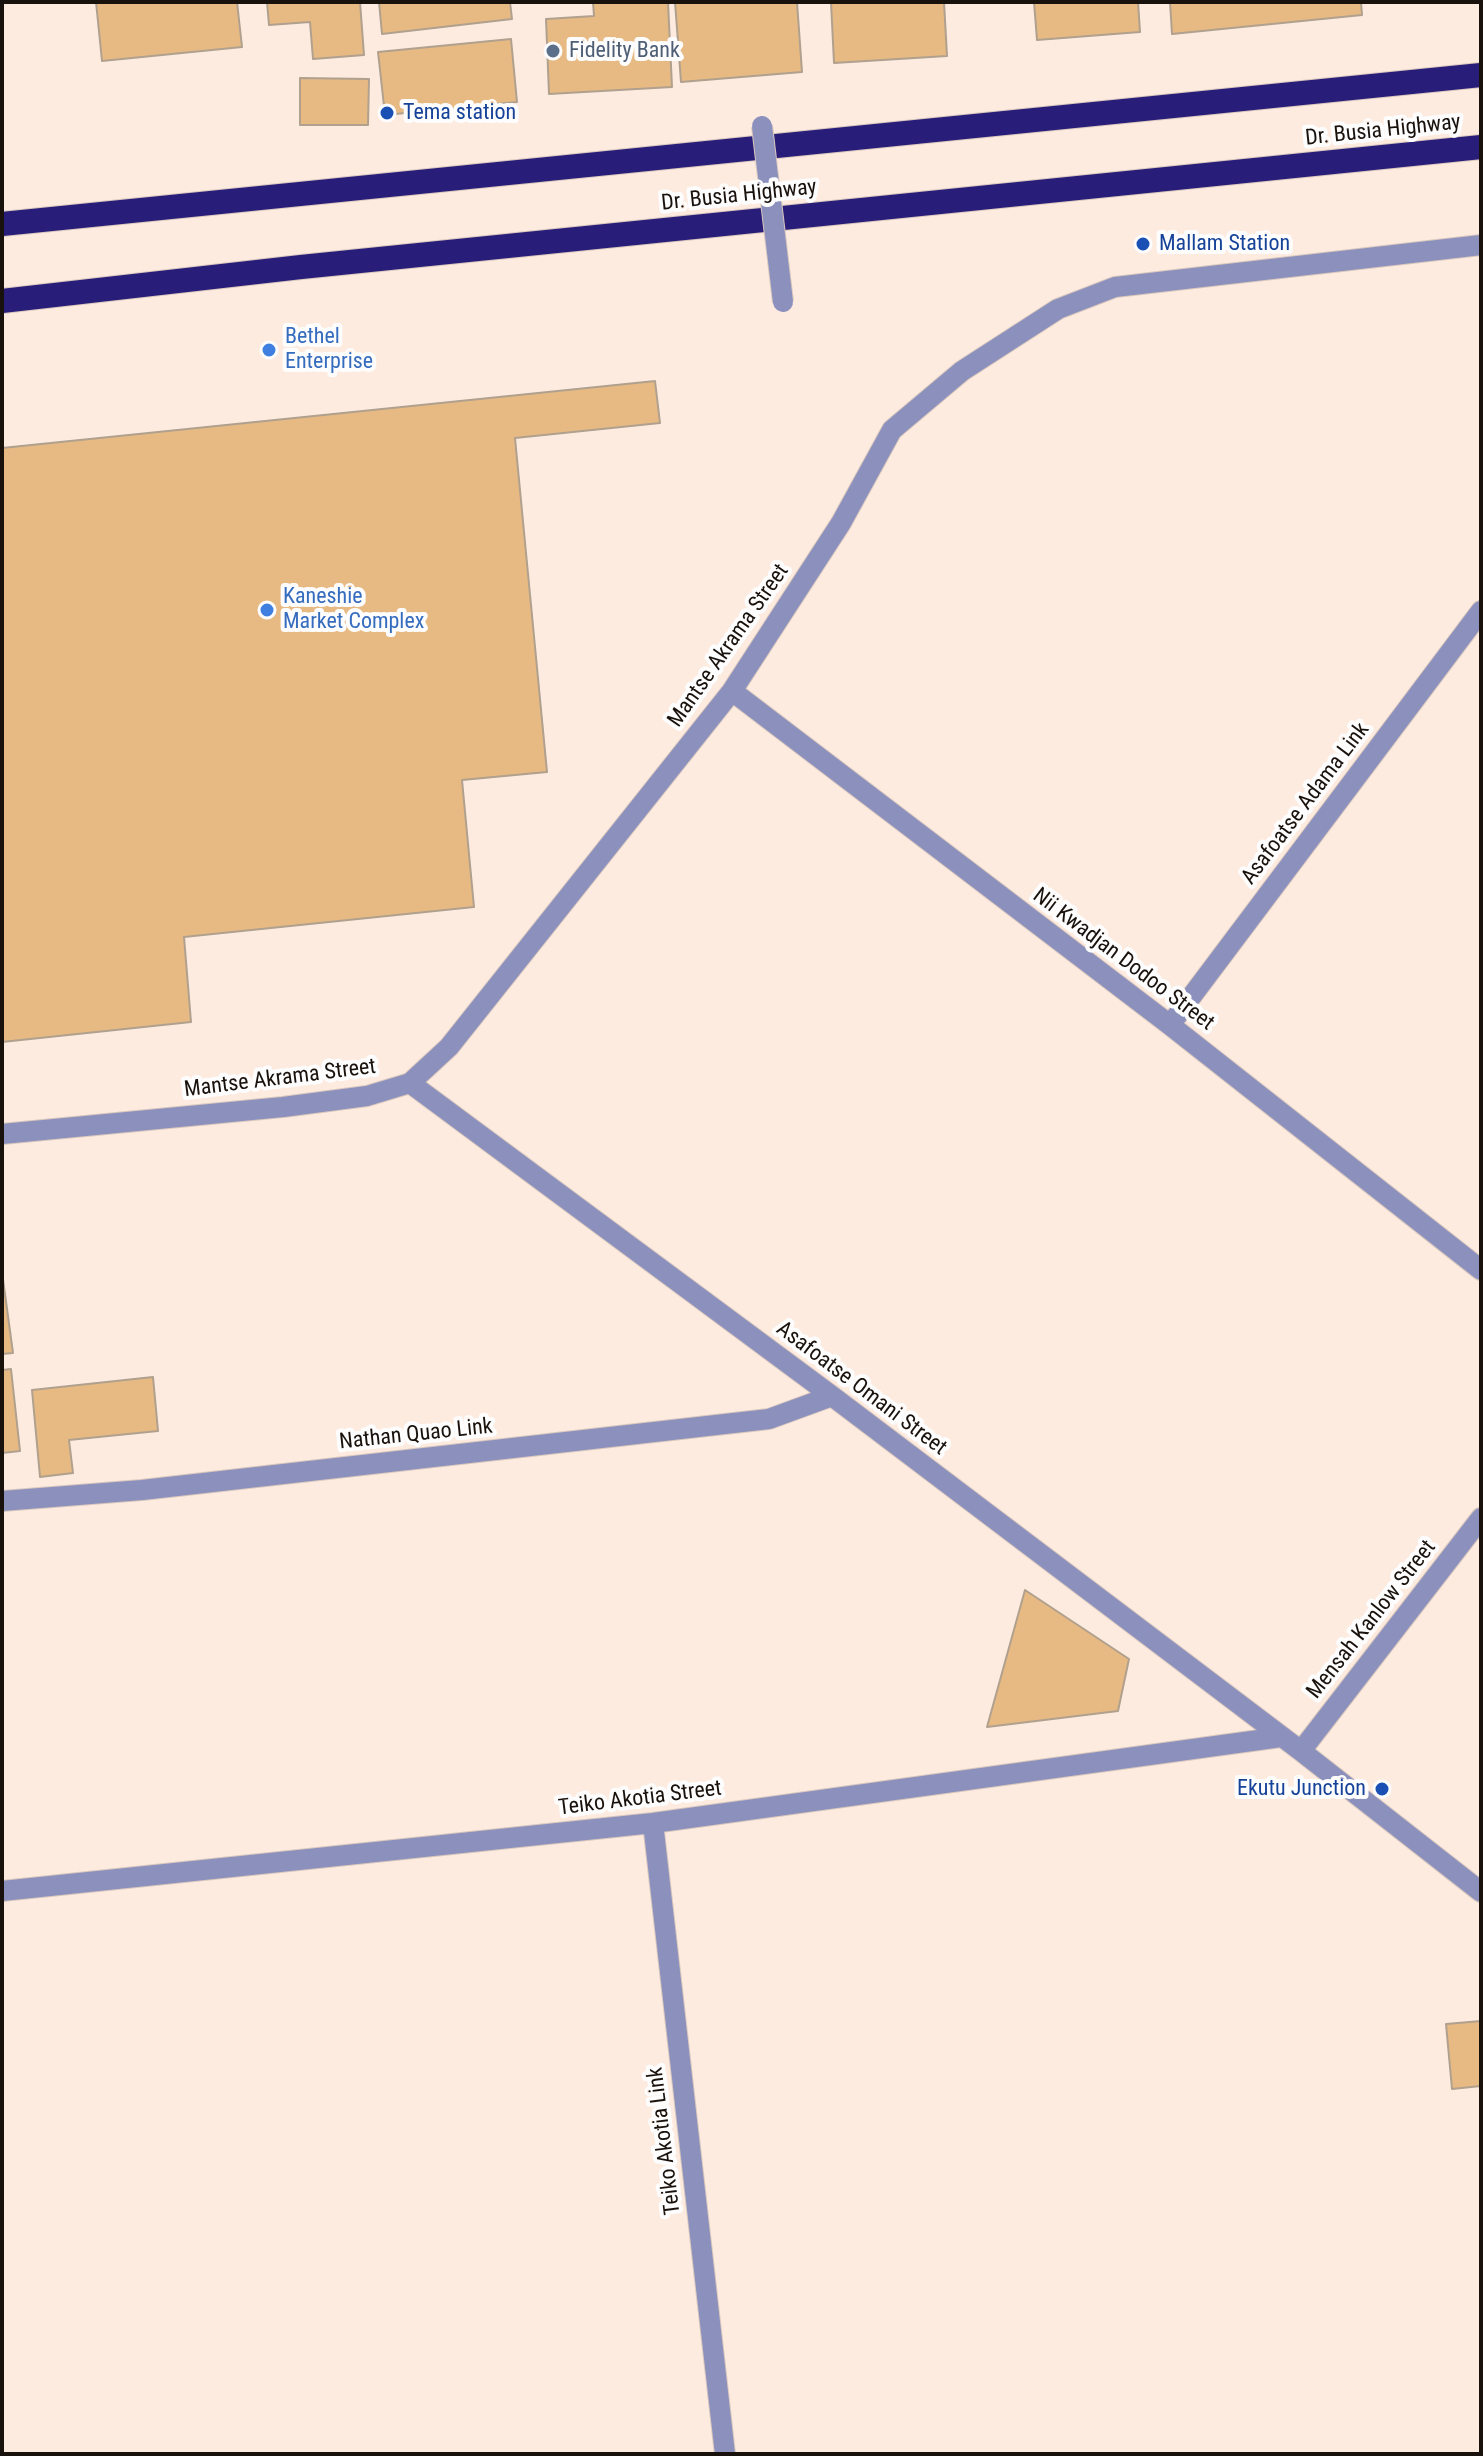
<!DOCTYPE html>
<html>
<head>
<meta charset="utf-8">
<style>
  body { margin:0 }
  #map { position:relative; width:1483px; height:2456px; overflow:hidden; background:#feebe0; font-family:"Roboto Condensed",sans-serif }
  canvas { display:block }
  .frame { position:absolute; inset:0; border:4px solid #19110c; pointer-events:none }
</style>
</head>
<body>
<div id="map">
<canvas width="1483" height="2456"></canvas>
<div class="frame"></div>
</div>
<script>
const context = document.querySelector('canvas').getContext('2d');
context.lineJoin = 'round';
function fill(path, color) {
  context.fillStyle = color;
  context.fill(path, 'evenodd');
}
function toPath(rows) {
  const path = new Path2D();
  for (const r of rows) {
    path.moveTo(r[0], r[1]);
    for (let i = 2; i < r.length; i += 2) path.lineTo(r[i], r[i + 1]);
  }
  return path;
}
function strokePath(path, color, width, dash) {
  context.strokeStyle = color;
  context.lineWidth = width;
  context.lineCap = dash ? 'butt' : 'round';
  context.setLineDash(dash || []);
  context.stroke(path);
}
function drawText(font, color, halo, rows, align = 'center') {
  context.font = font + ' "Roboto Condensed",sans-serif';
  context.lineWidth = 8;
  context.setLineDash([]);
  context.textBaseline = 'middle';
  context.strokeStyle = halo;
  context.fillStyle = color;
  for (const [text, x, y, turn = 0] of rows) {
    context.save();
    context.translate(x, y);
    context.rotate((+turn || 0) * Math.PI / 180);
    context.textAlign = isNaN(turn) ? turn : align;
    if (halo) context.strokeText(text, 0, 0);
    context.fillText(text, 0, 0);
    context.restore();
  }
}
const building = toPath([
  [96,2,237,2,242,47,102,61,96,2],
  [267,2,360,2,364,55,313,59,310,22,269,25,267,2],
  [379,2,510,2,512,19,382,34,379,2],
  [593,2,668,2,672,87,549,94,546,19,594,16,593,2],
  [675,2,797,2,802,72,681,82,675,2],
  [831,2,944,2,947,56,834,63,831,2],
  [1034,2,1138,2,1140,32,1037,40,1034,2],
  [1170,2,1361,2,1362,15,1172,34,1170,2],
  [511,39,517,102,385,115,378,52,511,39],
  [300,78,369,79,368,125,300,125,300,78],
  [655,381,660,423,515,438,547,772,462,780,474,907,184,937,191,1022,2,1042,2,448,655,381],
  [2,1272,13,1353,2,1354,2,1272],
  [11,1369,20,1451,2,1453,2,1370,11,1369],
  [153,1377,158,1431,69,1440,73,1473,40,1477,32,1390,153,1377],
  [1025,1590,1129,1659,1118,1711,987,1727,1025,1590],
  [1481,2021,1481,2086,1452,2089,1446,2024,1481,2021]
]);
fill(building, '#e8ba83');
strokePath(building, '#b0a08e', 2);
const street = toPath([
  [732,691,1170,1025,1481,1270],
  [1170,1025,1481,611],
  [410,1083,832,1396,1301,1751,1481,1892],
  [2,1134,283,1107,367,1096,410,1083,449,1047,732,691,841,523,892,430,962,371,1058,309,1115,287,1481,245],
  [2,1501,142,1490,769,1419,832,1396],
  [1301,1751,1481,1518],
  [653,1823,725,2454],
  [2,1891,653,1823,1281,1737]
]);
const highway = toPath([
  [2,224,1481,75],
  [2,301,301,267,1481,147]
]);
strokePath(street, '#d9c8be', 22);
strokePath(highway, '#d9c8be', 26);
strokePath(street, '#8b90bd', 20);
strokePath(highway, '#291d7a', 24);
const streetBridge = toPath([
  [762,126,783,302]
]);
strokePath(streetBridge, '#d9c8be', 22, []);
strokePath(streetBridge, '#8b90bd', 20);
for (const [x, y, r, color] of [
  [553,51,8,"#5c6f8a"],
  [387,113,8,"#1a4fb4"],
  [1143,244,8,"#1a4fb4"],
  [269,350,8,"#3f7fe0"],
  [267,610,8,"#3f7fe0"],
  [1382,1789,8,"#1a4fb4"]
]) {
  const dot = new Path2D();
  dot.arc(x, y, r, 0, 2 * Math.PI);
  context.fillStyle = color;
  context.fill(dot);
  strokePath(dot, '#fdfdfd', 3);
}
drawText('22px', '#4e5e75', '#fdfdfd', [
  ["Fidelity Bank",569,51]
], 'left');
drawText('22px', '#164399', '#fdfdfd', [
  ["Tema station",403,113],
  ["Mallam Station",1159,244],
  ["Ekutu Junction",1366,1789,"right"]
], 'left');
drawText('22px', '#19110c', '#fdfdfd', [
  ["Dr. Busia Highway",1383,131,-6],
  ["Dr. Busia Highway",739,196,-6],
  ["Mantse Akrama Street",729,646,-55],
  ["Asafoatse Adama Link",1306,804,-53],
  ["Nii Kwadjan Dodoo Street",1123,960,37],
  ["Mantse Akrama Street",280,1079,-7],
  ["Asafoatse Omani Street",861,1389,37],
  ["Nathan Quao Link",416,1435,-6],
  ["Mensah Kanlow Street",1372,1620,-52],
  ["Teiko Akotia Street",640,1799,-7],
  ["Teiko Akotia Link",665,2141,-97]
]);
drawText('22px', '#366cbe', '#fdfdfd', [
  ["Bethel",285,337],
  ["Enterprise",285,362],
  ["Kaneshie",283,597],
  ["Market Complex",283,622]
], 'left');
</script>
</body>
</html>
